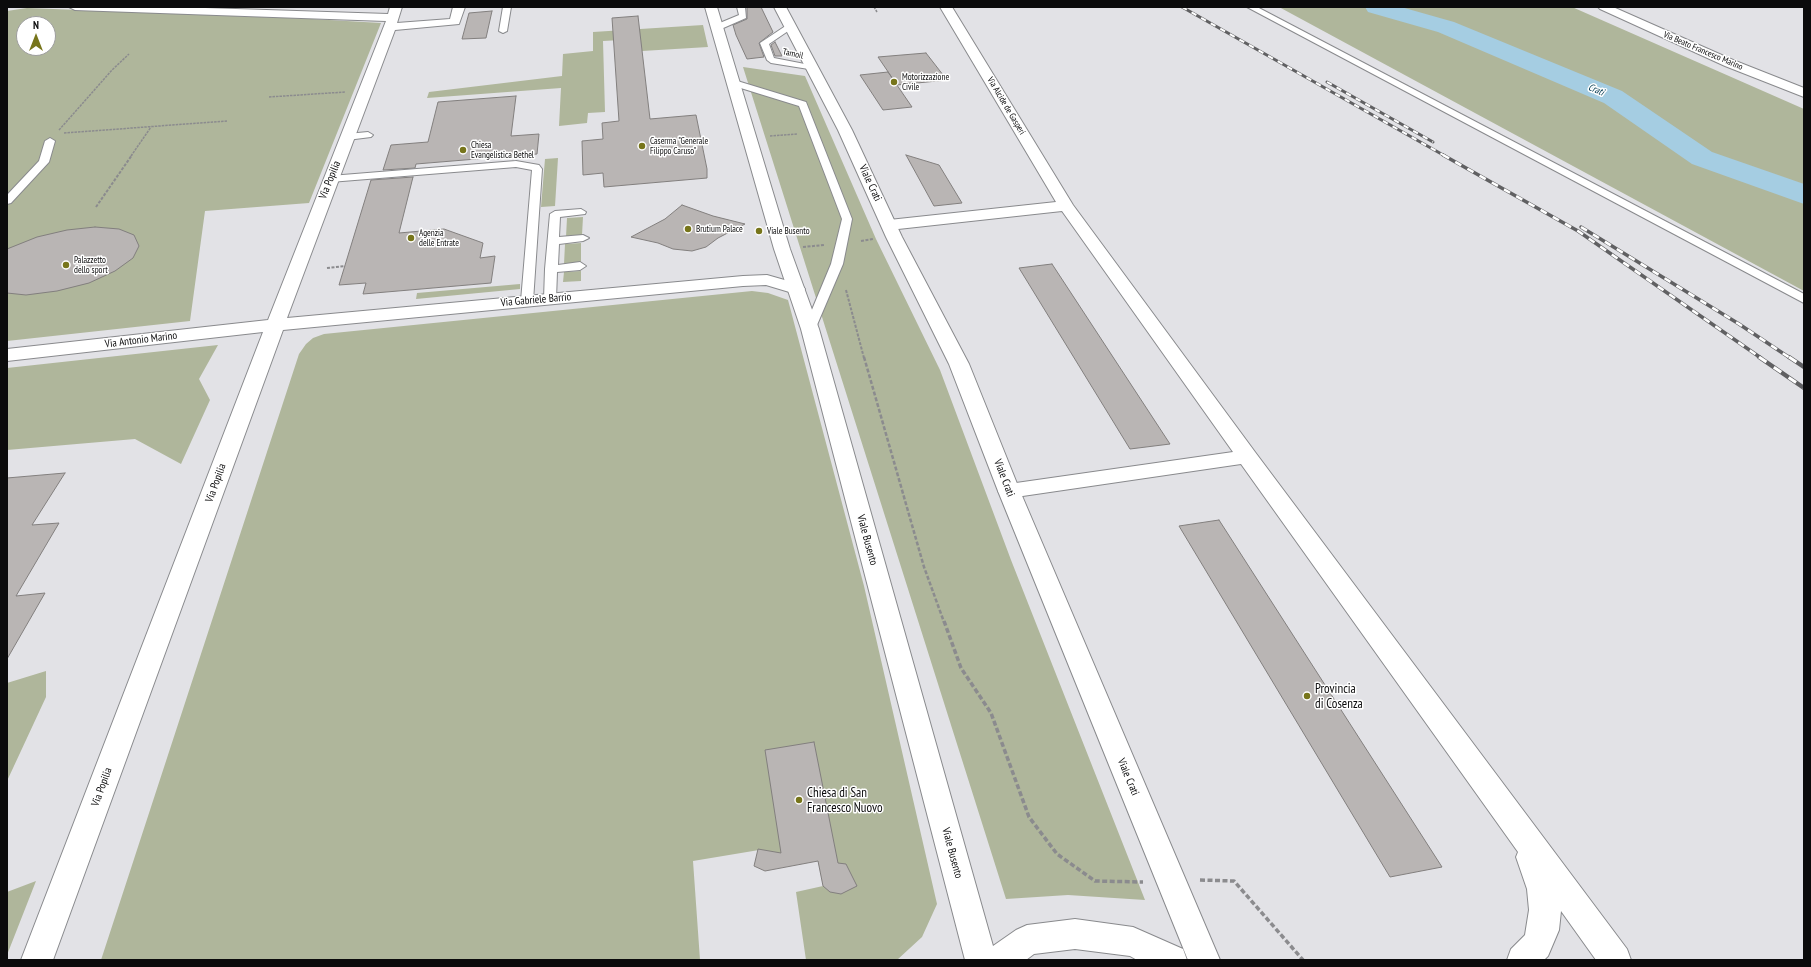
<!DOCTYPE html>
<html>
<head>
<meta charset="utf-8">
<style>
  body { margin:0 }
  #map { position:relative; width:1811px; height:967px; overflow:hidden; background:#e2e2e6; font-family:"PT Sans Narrow",sans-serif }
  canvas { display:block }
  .frame { position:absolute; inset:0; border:8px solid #0b0b0c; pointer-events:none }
  .north { position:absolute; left:16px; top:16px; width:40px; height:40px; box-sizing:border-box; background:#fff; border:1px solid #9d9d9e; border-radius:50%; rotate:0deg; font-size:11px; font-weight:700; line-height:16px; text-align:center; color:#0b0b0c }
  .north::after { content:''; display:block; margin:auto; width:14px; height:18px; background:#77751b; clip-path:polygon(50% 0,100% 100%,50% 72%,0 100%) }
</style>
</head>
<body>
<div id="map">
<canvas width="1811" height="967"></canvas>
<div class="frame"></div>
<div class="north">N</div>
</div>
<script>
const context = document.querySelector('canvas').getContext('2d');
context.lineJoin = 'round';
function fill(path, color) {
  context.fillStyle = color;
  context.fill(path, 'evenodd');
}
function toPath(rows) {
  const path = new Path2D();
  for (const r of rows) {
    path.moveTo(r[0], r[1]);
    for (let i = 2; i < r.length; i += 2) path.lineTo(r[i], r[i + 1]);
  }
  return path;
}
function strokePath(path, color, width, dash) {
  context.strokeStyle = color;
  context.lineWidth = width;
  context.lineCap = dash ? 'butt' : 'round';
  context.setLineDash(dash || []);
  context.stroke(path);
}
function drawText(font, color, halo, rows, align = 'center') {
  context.font = font + ' "PT Sans Narrow",sans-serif';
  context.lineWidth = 3;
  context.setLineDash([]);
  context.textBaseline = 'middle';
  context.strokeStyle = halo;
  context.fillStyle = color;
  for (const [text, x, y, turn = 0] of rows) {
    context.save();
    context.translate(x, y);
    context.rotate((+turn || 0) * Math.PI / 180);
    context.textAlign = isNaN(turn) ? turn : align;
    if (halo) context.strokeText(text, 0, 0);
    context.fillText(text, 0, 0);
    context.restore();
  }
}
fill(toPath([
  [1279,7,1572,7,1804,109,1804,291],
  [27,8,312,19,381,23,309,203,205,211,190,321,7,341,7,11],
  [24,24,48,24,48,48,24,48],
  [703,25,708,47,642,51,640,39,603,41,605,112,588,113,587,123,559,126,561,88,427,98,429,92,562,76,563,54,593,51,593,32],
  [743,67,805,76,876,239,940,370,1011,560,1145,900,1068,895,1006,899],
  [558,158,555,206,541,207,545,159],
  [583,217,582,235,566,237,567,218],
  [581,243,581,262,564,264,565,244],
  [581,271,581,281,563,282,564,272],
  [520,284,520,289,416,299,417,293],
  [752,291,768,293,788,300,864,586,937,904,922,937,897,960,806,960,796,892,823,886,818,861,757,867,755,862,759,850,693,861,700,960,101,960,299,354,306,344,313,338,324,334],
  [218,345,199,379,210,400,181,464,135,439,7,450,7,368],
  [46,671,46,697,7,781,7,683],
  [36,881,7,955,7,892]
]), '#afb69b');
fill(toPath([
  [1365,7,1401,7,1454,22,1622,91,1712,152,1804,184,1804,204,1692,164,1604,103,1438,32,1368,12,1365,7]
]), '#a5cde2');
const building = toPath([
  [747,7,761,7,773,32,759,43,764,57,747,59,736,35,733,25,747,19,747,7],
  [492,11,486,38,462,39,469,13,492,11],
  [638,16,650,119,696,115,707,169,707,178,604,187,603,173,583,175,582,141,603,139,602,123,619,121,612,18,638,16],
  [775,42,782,56,775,56,771,45,775,42],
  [926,53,947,80,897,85,878,57,926,53],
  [888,72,912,107,883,110,860,75,888,72],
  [516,96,511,136,539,134,537,154,416,164,415,168,383,170,391,145,428,142,438,102,516,96],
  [906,155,939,165,962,203,934,206,906,155],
  [413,177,399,233,444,229,483,243,480,258,495,256,491,283,363,294,366,283,339,285,371,180,413,177],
  [682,205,713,216,745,224,718,238,706,247,692,251,673,249,658,243,631,237,665,219,682,205],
  [95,227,119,229,134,235,139,246,133,258,115,271,89,283,57,291,26,295,7,293,7,249,37,237,67,230,95,227],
  [1052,264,1170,444,1130,449,1019,268,1052,264],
  [65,473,32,525,59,523,16,596,45,593,7,659,7,478,65,473],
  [1219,520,1442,867,1390,877,1179,526,1219,520],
  [814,742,838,863,846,864,857,886,841,894,830,892,823,886,818,861,765,871,754,866,758,849,781,853,765,750,814,742]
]);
fill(building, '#b9b5b4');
strokePath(building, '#827f7e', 1);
const lane = toPath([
  [503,7,511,7,507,31,503,33,499,31,503,7],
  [737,7,745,7,746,18,721,29,715,29,715,25,739,15,737,7],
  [1247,7,1257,7,1804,294,1804,303,1247,7],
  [787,25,794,27,769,44,774,58,815,66,815,70,771,63,767,60,760,43,787,25],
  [734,80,806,102,852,219,843,264,814,332,806,332,804,329,831,264,842,219,799,106,731,85,731,81,734,80],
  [368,132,373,135,371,137,347,140,342,137,347,134,368,132],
  [50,138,55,141,49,162,11,203,7,204,7,195,39,161,45,141,50,138],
  [516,161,539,165,542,169,533,301,527,305,521,301,532,170,516,167,330,182,325,179,330,176,516,161],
  [581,209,586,212,585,214,560,217,559,237,583,235,589,238,583,241,559,244,558,265,580,262,586,266,580,270,557,272,556,299,550,303,546,302,544,299,545,269,550,214,555,211,581,209]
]);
const street = toPath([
  [69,7,175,7,388,14,390,7,402,7,397,23,450,19,453,7,465,7,459,24,395,30,287,318,743,276,767,275,802,285,805,289,802,293,796,294,766,285,743,286,283,330,53,960,21,960,263,332,7,361,7,349,268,320,386,21,75,10,69,7],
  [940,7,952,7,1073,205,1255,452,1627,949,1631,960,1596,960,1561,911,1559,930,1548,956,1544,960,1507,960,1511,949,1525,935,1529,910,1527,889,1516,857,1518,852,1241,464,1009,498,1001,496,998,491,1001,486,1009,484,1233,452,1062,211,889,230,883,228,881,225,883,222,889,220,1056,202,940,7]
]);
const secondary = toPath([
  [1598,7,1613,7,1733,60,1804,88,1804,97,1725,66,1600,9,1598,7]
]);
const primary = toPath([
  [705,7,717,7,790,249,819,329,993,946,1016,930,1027,925,1075,919,1133,927,1183,949,1187,960,1137,960,1130,956,1075,949,1034,954,1026,960,965,960,801,329,774,249,705,7],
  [774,7,786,7,852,130,902,237,969,364,1020,491,1220,960,1188,960,998,491,949,364,886,237,838,130,774,7]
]);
strokePath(lane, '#898a8d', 2);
strokePath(street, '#898a8d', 2);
strokePath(secondary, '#898a8d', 2);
strokePath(primary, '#898a8d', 2);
strokePath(toPath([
  [874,7,877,12],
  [269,97,345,92],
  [59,130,112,70,129,54],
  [64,133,227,121],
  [770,136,797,134],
  [131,156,151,127]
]), '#8b8b8e', 1.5, [2.5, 1]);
strokePath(toPath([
  [96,207,132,155],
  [861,241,873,239],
  [803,247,824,245],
  [327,268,345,266],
  [846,290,864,358]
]), '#8b8b8e', 2, [3, 1.5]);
strokePath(toPath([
  [864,357,924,567,944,622]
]), '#8b8b8e', 2.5, [4, 2]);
strokePath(toPath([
  [944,621,961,668,991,713,1029,817,1057,854,1095,881,1143,882],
  [1200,880,1234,881,1303,960]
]), '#8b8b8e', 3.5, [5, 2.5]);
fill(lane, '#fff');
fill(street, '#fff');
fill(secondary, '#fff');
fill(primary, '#fff');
const railFar2 = toPath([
  [1182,7,1445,156],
  [1327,82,1433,142]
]);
const railFar1 = toPath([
  [1443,155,1578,231,1761,358],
  [1581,227,1739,324,1790,358]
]);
const rail = toPath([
  [1759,357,1804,388],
  [1789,357,1804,367]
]);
strokePath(railFar2, '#606062', 3);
strokePath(railFar1, '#606062', 3.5);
strokePath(rail, '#606062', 4.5);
strokePath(railFar2, '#fff', 2, [5.5]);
strokePath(railFar1, '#fff', 2.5, [7]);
strokePath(rail, '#fff', 3, [9]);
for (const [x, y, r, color] of [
  [894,82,4,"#77751b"],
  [642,146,4,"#77751b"],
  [463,150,4,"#77751b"],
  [688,229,4,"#77751b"],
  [759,231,4,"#77751b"],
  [411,238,4,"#77751b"],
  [66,265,4,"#77751b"],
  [1307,696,4,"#77751b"],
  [799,800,4,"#77751b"]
]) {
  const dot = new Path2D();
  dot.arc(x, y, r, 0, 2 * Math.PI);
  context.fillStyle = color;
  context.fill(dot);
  strokePath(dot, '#fff', 1.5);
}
drawText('9px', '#0b0b0c', '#fff', [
  ["Via Beato Francesco Marino",1703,51,23],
  ["Tamoil",793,54,12],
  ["Via Alcide de Gasperi",1006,106,59]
]);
drawText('9px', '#0b0b0c', '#fff', [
  ["Motorizzazione",902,77],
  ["Civile",902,87],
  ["Caserma \"Generale",650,141],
  ["Filippo Caruso\"",650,151],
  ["Chiesa",471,145],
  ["Evangelistica Bethel",471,155],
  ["Brutium Palace",696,229],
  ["Viale Busento",767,231],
  ["Agenzia",419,233],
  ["delle Entrate",419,243],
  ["Palazzetto",74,260],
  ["dello sport",74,270]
], 'left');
drawText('italic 10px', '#033a51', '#fff', [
  ["Crati",1596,90,23]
]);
drawText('11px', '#0b0b0c', '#fff', [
  ["Via Popilia",330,180,-68],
  ["Viale Crati",870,183,65],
  ["Via Gabriele Barrio",536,300,-5],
  ["Via Antonio Marino",141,340,-7],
  ["Viale Crati",1004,478,69],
  ["Via Popilia",216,483,-70],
  ["Viale Busento",867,540,75],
  ["Viale Crati",1128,777,67],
  ["Via Popilia",102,787,-70],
  ["Viale Busento",952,853,75]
]);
drawText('13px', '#0b0b0c', '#fff', [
  ["Provincia",1315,689],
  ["di Cosenza",1315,704],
  ["Chiesa di San",807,793],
  ["Francesco Nuovo",807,808]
], 'left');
</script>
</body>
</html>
